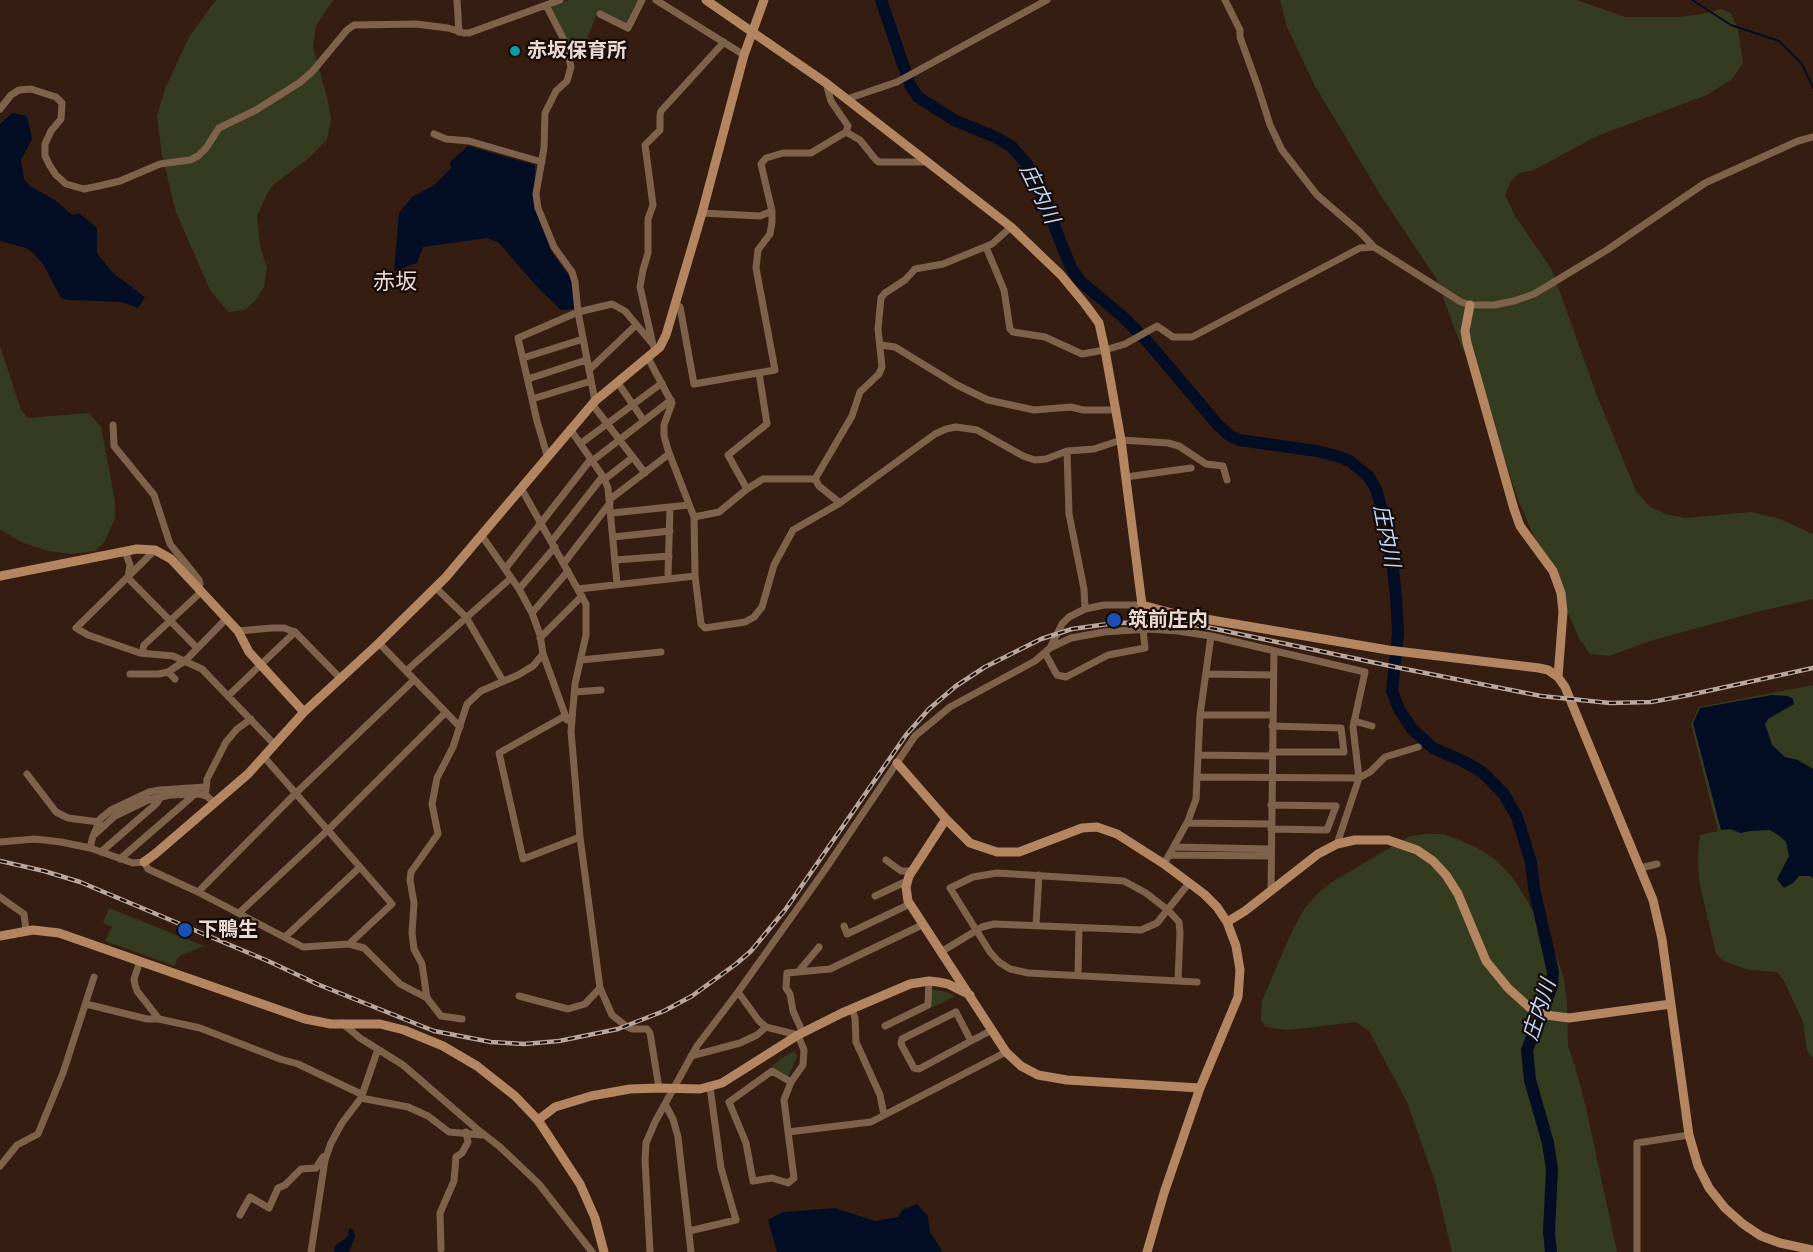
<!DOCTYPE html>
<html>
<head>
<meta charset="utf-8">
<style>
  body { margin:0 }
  canvas { display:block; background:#361d11 }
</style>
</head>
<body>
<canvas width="1813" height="1252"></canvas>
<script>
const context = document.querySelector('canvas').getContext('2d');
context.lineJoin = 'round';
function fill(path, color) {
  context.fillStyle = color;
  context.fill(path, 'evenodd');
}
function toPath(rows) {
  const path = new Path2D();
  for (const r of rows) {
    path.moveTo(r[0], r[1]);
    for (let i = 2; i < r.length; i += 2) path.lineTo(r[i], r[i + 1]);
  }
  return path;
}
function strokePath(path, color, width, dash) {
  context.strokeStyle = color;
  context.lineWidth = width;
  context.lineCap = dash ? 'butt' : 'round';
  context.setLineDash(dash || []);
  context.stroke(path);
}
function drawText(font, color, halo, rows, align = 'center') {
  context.font = font + ' Literata,"Noto Sans JP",serif';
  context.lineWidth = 4.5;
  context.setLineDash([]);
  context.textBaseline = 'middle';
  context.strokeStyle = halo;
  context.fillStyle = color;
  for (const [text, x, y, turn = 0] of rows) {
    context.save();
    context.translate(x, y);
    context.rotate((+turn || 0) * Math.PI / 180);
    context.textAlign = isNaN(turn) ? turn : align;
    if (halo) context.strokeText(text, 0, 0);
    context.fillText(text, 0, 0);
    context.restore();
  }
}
fill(toPath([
  [216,0,333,0,316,26,313,47,328,101,331,119,327,139,310,157,273,185,267,194,257,216,260,246,267,268,264,287,256,300,245,310,228,312,210,290,176,212,162,155,157,116,165,89,189,37],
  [569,0,641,0,627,24,598,10,582,53,572,56,550,7],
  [1280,0,1577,0,1625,17,1678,17,1702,14,1721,9,1731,13,1738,29,1743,63,1732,79,1707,95,1597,136,1534,170,1519,173,1510,182,1505,195,1515,216,1552,270,1597,396,1636,491,1649,506,1665,514,1685,518,1752,512,1780,519,1813,534,1813,599,1756,612,1650,641,1609,656,1590,654,1579,638,1518,500,1481,385,1460,343,1436,278,1383,199,1315,86,1287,27],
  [0,346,21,410,28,418,89,413,101,427,115,501,115,518,105,541,95,551,71,554,48,551,21,542,0,529],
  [1813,685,1813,1058,1807,1051,1803,1022,1784,981,1777,972,1749,970,1726,962,1716,954,1699,880,1698,855,1700,835,1718,831,1691,724,1699,707],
  [1426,834,1443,834,1462,841,1483,851,1498,862,1512,877,1528,902,1556,956,1563,975,1567,1001,1568,1046,1575,1066,1586,1108,1617,1252,1452,1252,1435,1181,1407,1102,1369,1031,1356,1022,1290,1030,1271,1028,1265,1026,1261,1020,1262,1001,1292,931,1305,908,1318,893,1332,882,1386,850,1410,836],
  [109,908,204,946,182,955,177,959,175,966,105,941,112,927,103,923],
  [932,990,943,991,956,996,932,1007],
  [795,1051,797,1057,789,1075,787,1076,772,1067,780,1059]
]), '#353b1e');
fill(toPath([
  [12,113,27,116,32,139,21,160,24,179,30,186,55,200,72,215,79,213,97,228,97,253,113,273,145,297,138,308,121,302,68,300,61,298,43,264,33,253,26,248,0,241,0,124],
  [468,146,535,165,534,205,551,251,570,277,573,285,575,309,561,310,540,290,499,243,487,238,423,247,417,263,394,271,399,213,412,197,434,185,451,168,450,162],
  [1772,695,1788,696,1793,699,1794,704,1768,719,1765,724,1772,745,1785,757,1798,760,1813,769,1813,878,1810,876,1799,876,1793,883,1784,888,1777,879,1789,856,1786,842,1781,837,1770,830,1750,831,1741,833,1730,829,1721,830,1693,723,1700,708],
  [917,1204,928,1216,930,1232,943,1252,777,1252,768,1220,783,1212,835,1208,875,1221,898,1217,902,1210],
  [349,1228,354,1230,355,1237,349,1252,334,1252,335,1246,348,1236]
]), '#030e24');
strokePath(toPath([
  [1692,0,1731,25,1779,41,1802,64,1813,88]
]), '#030e24', 2);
strokePath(toPath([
  [881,0,910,85,918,97,954,120,995,137,1011,146,1026,163,1035,177,1071,268,1080,281,1122,316,1146,340,1218,425,1229,435,1239,440,1317,451,1337,456,1350,461,1369,477,1376,489,1389,533,1396,596,1398,633,1392,691,1399,709,1412,729,1433,748,1465,762,1482,772,1504,794,1517,817,1531,862,1534,888,1553,972,1552,986,1527,1050,1530,1080,1548,1143,1552,1169,1549,1232,1551,1252]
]), '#030e24', 12);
strokePath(toPath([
  [457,0,459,32],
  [656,0,744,55],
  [1225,0,1240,30,1240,37,1258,87,1270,125,1282,150,1317,195,1360,232,1374,247,1461,302,1470,305,1494,305,1514,301,1534,294,1607,250,1705,183,1798,141,1813,137],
  [546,5,565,42,571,67,567,81,556,91,545,113,544,148,536,194,538,208,554,247,572,272,575,282,578,312,595,401],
  [600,14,628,28,642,0],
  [847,99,897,82,1047,0],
  [0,109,11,95,19,90,31,89,56,97,62,103,61,119,51,131,45,144,45,156,50,166,56,175,66,184,84,189,99,186,120,181,160,164,190,160,198,156,206,148,219,128,256,110,299,83,312,72,347,30,354,25,416,24,448,28,464,33,469,33,560,0],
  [846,132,860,140,876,160,879,162,928,162],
  [434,134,446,139,469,141,542,162],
  [702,213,760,216,772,211],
  [986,247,1004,290,1010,329,1013,332,1045,337,1082,354,1105,350,1125,344,1157,326,1173,337,1192,337,1360,248,1374,247],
  [675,303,680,307,694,384,775,370,756,268,758,250,770,234,772,222,772,211,761,164,766,158,783,153,811,153,846,132,848,126,831,101,826,83],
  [653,345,640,287,643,270,648,253,648,219,653,205,645,145,660,130,660,115,661,111,724,42],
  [881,345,895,347,957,385,988,400,1034,410,1071,407,1083,410,1116,410],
  [523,358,583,339],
  [648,358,672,403,664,425,664,436,668,450,694,517,695,576,701,624,705,628,745,622,754,617,762,607,774,565,793,530,840,503,935,434,946,429,956,427,977,430,1023,456,1035,460,1046,459,1067,451,1094,449,1121,440,1168,443,1179,446,1206,464,1223,466,1227,480],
  [589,370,636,325],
  [528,379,586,360],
  [618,383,644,421],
  [532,399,591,381],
  [592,404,645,473],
  [113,425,114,446,154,495,170,544,199,580,200,584,198,588],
  [570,429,604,478,608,488,617,584],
  [580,444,662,383],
  [1067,451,1069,514,1084,589,1085,609],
  [547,455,537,421,518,338,578,312,612,304,625,311,651,342],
  [592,461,671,400],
  [1126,477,1191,468],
  [605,479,633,457],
  [815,479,852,416,860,392,879,374,882,367,878,329,881,298,885,293,905,280,915,269,943,264,992,244,1011,227],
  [815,479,819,486,840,503],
  [521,488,586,604,586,635,575,684,571,731,580,837,600,988,612,1015,626,1026,632,1029,647,1029,650,1033,659,1088],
  [747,489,728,455,767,424,759,373],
  [609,500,669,454],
  [612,513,689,505],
  [694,517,719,512,747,489,763,479,815,479],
  [482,536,519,589,532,613,540,635,543,654,567,720],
  [613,537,670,531],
  [552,541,603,476],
  [155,550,76,628,88,635,140,653,173,656,202,669,274,744],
  [125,551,130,565,128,578,197,648],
  [615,560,669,556],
  [564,563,610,503],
  [505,569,591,459],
  [668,574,670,507],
  [435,587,466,617,503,681],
  [519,589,555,547],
  [578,589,695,576],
  [532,613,568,571],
  [238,631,272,628,284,628,295,632],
  [540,638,582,596],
  [379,643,460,727],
  [1050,648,1071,638,1104,632,1148,629,1178,631,1211,636,1365,672,1353,727,1359,778,1337,844],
  [142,653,144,645,201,592],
  [1045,653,1057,675,1066,677,1108,655,1145,648,1143,629],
  [581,660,661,652],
  [406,671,511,578],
  [168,672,175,679],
  [130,674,159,674,168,672,186,660,226,619],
  [1206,674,1273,675],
  [575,692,601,690],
  [228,696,295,632,341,679],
  [1200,715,1273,715],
  [565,716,499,753,523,859,580,837],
  [1354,721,1372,726],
  [1272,752,1344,752,1341,728,1272,726],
  [1199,755,1272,756],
  [264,757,360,867,285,937],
  [27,774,56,812,68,818,99,822],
  [1198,777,1359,778,1370,772,1385,757,1418,747],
  [206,790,207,779,226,742,237,729,251,719],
  [1187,823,1271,824],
  [1271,829,1327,830,1336,806,1271,805],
  [94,834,100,819,111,810,149,792,160,790,205,787],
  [0,842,35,839,61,842,90,848,133,863,144,862,148,869,198,892,303,947,349,944,364,948,400,984,427,998],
  [1174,847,1271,849],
  [90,848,93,836,115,816,148,800,170,795,199,794,207,796,214,803],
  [101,852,157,803,161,796],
  [1169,855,1271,856],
  [120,859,195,794],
  [886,860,901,871,912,871],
  [1164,864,1188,821,1196,799,1200,715,1211,636],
  [1640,868,1657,864],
  [1271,891,1274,651],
  [198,892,296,793,414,680],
  [875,896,907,881],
  [0,897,24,914,26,930],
  [239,913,329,829,445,713],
  [1036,925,1039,875],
  [844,926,847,934,910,904],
  [349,944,392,904,360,867],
  [941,952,982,927,994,924,1141,930,1157,923,1189,883],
  [140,961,134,979,135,985,137,991,159,1019],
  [799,971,819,947],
  [1078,975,1079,928],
  [1178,981,1180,933,1179,922,1169,911,1146,893,1124,881,997,873,973,877,950,888,990,952,999,962,1010,969,1028,973,1178,981,1197,982],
  [738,992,759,1021,766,1027,798,1035,804,1050,803,1065,791,1082,784,1100,788,1132,871,1122,1006,1052],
  [519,996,568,1009,585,1004,600,988],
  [86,1004,147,1019,159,1019,200,1028,280,1059,298,1064,361,1094],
  [852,1009,855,1018,856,1042,880,1095,884,1115],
  [462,1019,441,1016,427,998,422,964,414,949,412,933,414,903,410,880,411,872,438,834,432,804,437,778,453,747,467,704,481,691,518,675,533,666,543,654],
  [342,1023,360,1038,403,1065,477,1129,500,1147,539,1184,592,1252],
  [885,1026,928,1005,929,981],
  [803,1033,793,1011,790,994,786,988,787,973,830,969,922,925],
  [971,1041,956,1012,902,1039,901,1044,914,1068,919,1069,971,1041,992,1030],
  [691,1056,740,1043,757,1035,766,1027],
  [361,1098,408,1107,428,1116,449,1132,482,1135],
  [665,1104,673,1119,678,1137,691,1252],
  [788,1132,794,1178,788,1183,772,1178,753,1181,746,1143,729,1102,772,1071,791,1082],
  [0,1166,17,1145,38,1134,63,1073,94,977],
  [240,1215,250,1197,269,1208,278,1188,285,1185,301,1169,316,1168,323,1157],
  [689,1231,736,1220,721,1168,710,1087],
  [441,1249,440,1213,454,1181,456,1157,462,1153,468,1142,466,1132],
  [311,1252,325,1160,331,1143,342,1123,361,1098,378,1049],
  [650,1252,645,1160,646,1143,655,1122,697,1046,738,992,822,874,915,736,950,707,1035,661,1050,648,1062,624,1069,617,1085,609,1104,605,1142,605],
  [1637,1252,1637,1143,1689,1135]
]), '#7f624c', 7);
strokePath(toPath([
  [706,0,826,83,1011,227,1061,275,1085,304,1099,323,1105,350,1121,440,1142,605,1176,614,1388,650,1539,668,1548,670,1558,677,1565,687,1653,900,1662,939,1689,1135,1698,1166,1709,1188,1725,1208,1743,1224,1761,1236,1780,1243,1813,1250],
  [1470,305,1465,331,1467,343,1514,509,1520,526,1553,571,1561,593,1563,612,1558,677],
  [0,576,137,549,155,550,171,559,238,631,249,652,304,712],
  [897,763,946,819,970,843,997,852,1019,852,1082,828,1097,827,1117,834,1164,864,1204,894,1217,907,1227,922,1236,946,1240,970,1238,997,1200,1088,1164,1193,1147,1252],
  [946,819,909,876,906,887,908,901,1006,1052,1021,1066,1038,1075,1067,1080,1200,1088],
  [144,862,155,854,248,774,304,712,379,643,446,577,595,401,660,347,666,335,702,213,744,55,764,0],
  [1227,922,1245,911,1318,854,1337,844,1355,840,1388,840,1417,850,1433,861,1446,875,1458,894,1486,961,1508,988,1530,1008,1546,1015,1569,1018,1671,1004],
  [0,936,33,930,59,933,305,1019,331,1024,380,1024,404,1030,443,1046,477,1066,515,1096,538,1120,580,1184,595,1218,604,1252],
  [538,1120,555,1107,591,1096,630,1089,659,1088,700,1089,722,1083,798,1035,842,1013,910,984,929,981,938,982,948,984,970,995]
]), '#b38561', 9);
const rail = toPath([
  [0,861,44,871,80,882,268,961,317,984,434,1031,491,1042,524,1044,559,1041,618,1029,664,1011,692,996,736,964,751,951,785,910,906,735,929,709,956,686,985,667,1041,639,1072,629,1115,623,1174,622,1206,627,1400,668,1541,696,1610,703,1651,702,1689,695,1813,668]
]);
strokePath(rail, '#baa69d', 4.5);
strokePath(rail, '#150a06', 2, [7]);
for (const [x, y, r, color] of [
  [515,51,6,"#0f9aa8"],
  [1114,620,8,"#1a4fb4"],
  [185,930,8,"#1a4fb4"]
]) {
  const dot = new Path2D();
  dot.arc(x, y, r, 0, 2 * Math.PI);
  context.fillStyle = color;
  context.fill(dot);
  strokePath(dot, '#150a06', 2);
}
drawText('bold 20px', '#ebdad2', '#150a06', [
  ["赤坂保育所",527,51],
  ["筑前庄内",1128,620],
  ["下鴨生",198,930]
], 'left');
drawText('italic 21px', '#bcd5ff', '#150a06', [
  ["庄内川",1039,194,64],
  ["庄内川",1386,536,79],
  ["庄内川",1540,1010,-72]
]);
drawText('22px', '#ebdad2', '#150a06', [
  ["赤坂",395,283]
]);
</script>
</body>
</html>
